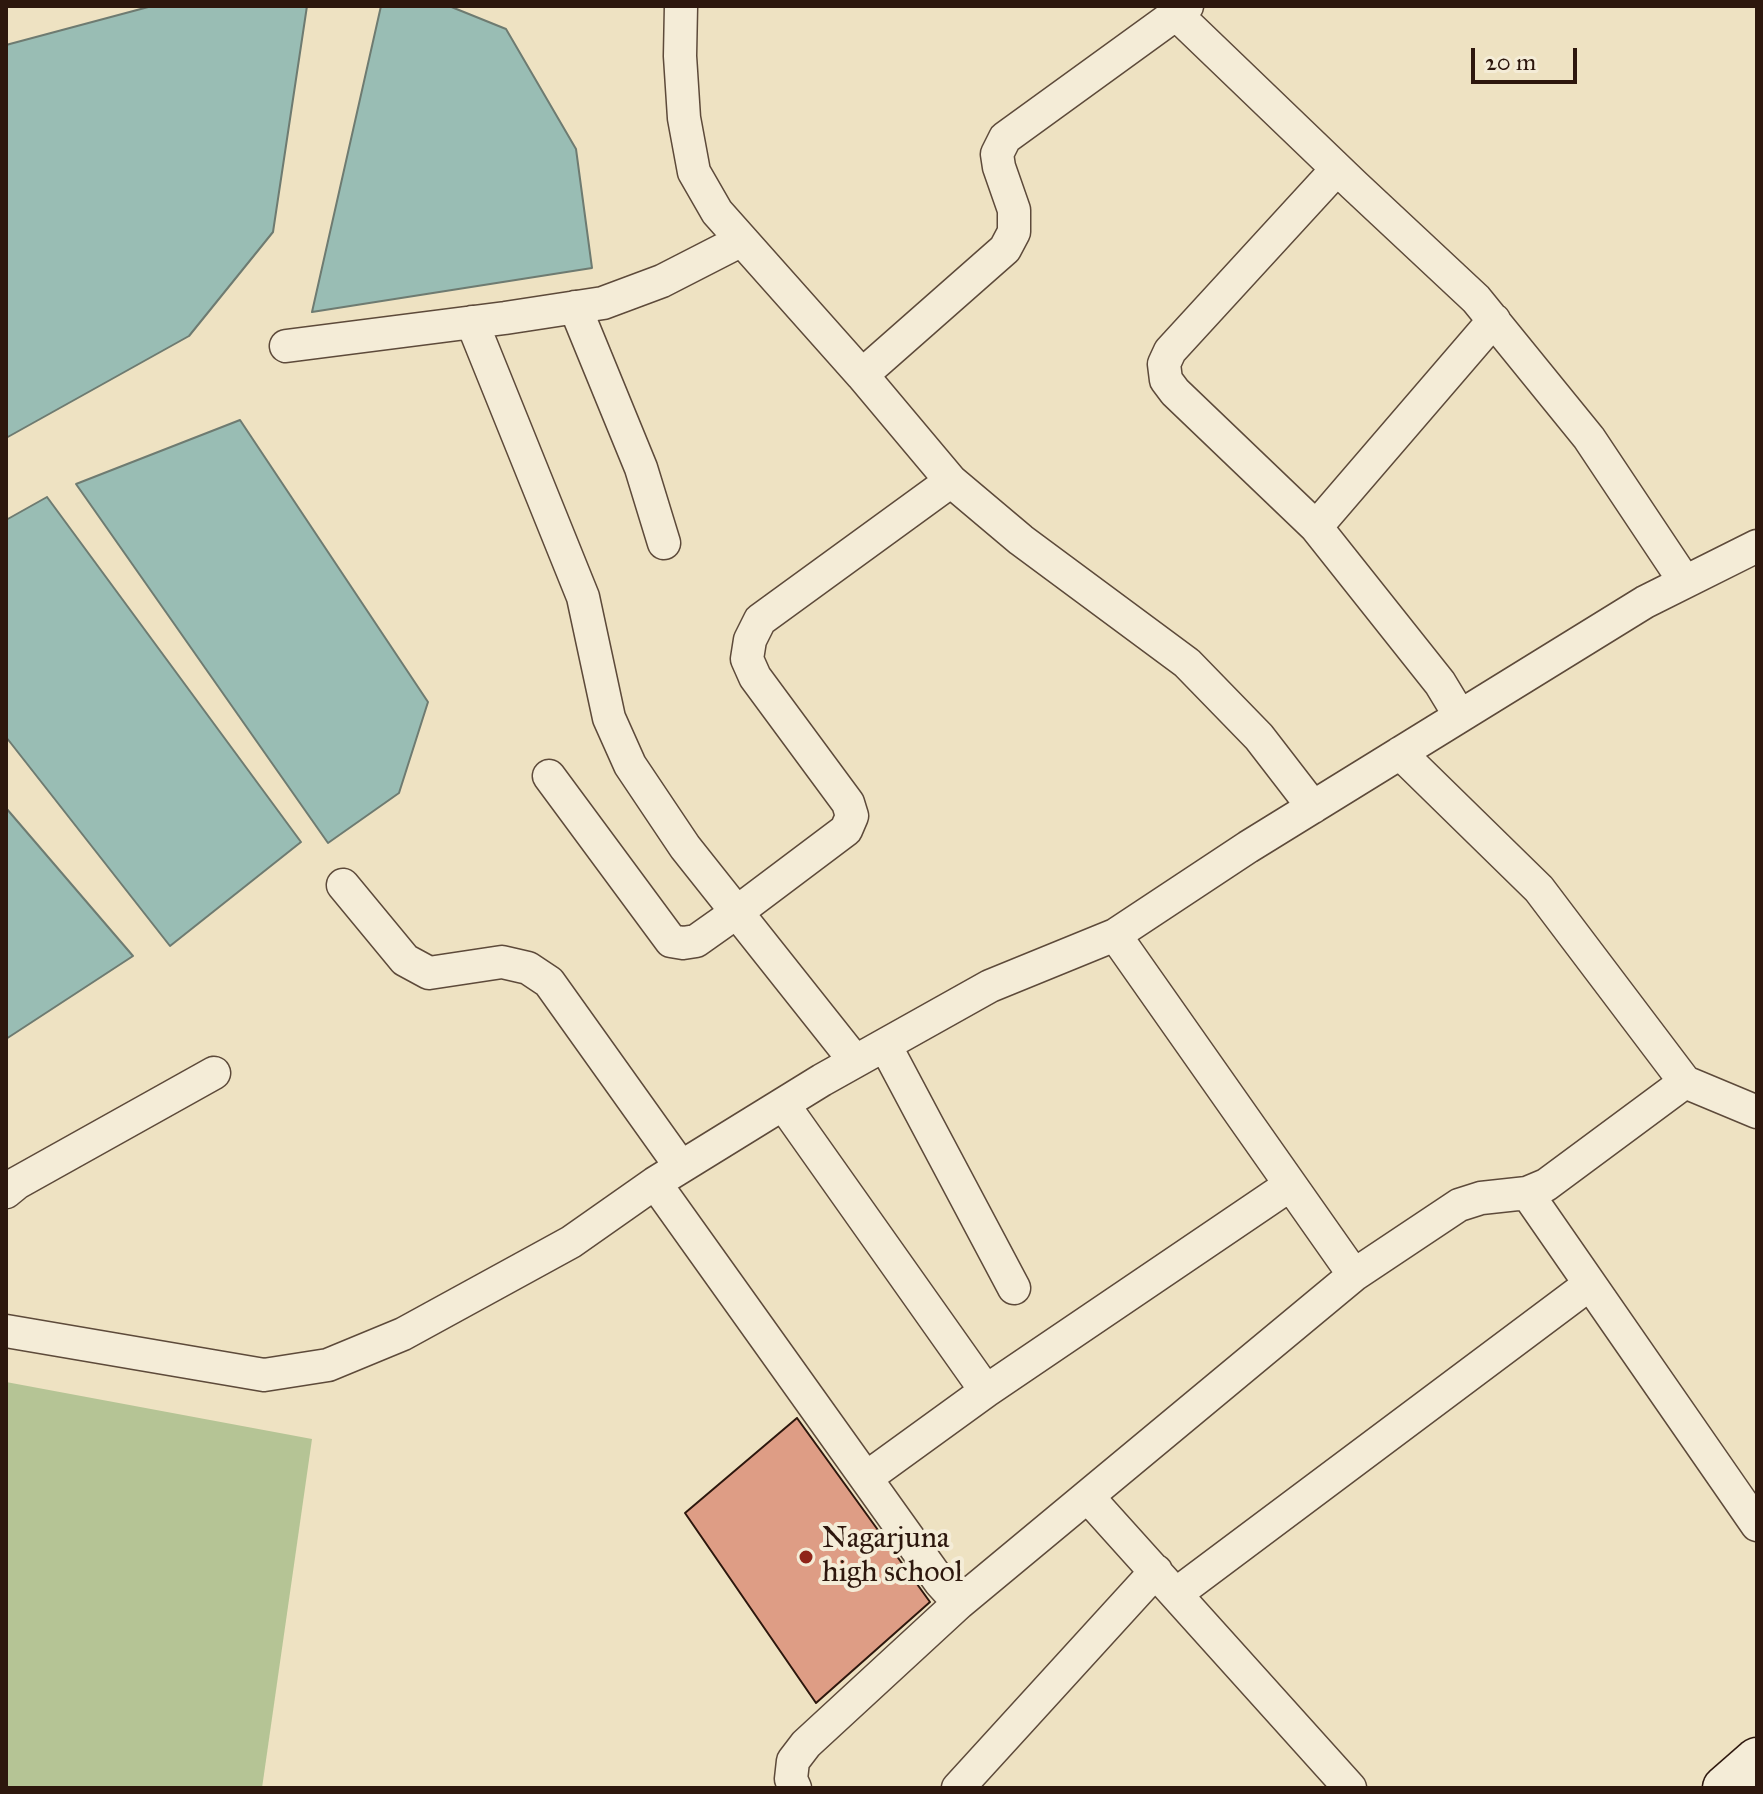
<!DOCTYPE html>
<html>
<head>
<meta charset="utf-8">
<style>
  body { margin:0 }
  #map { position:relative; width:1763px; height:1794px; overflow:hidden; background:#eee2c2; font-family:"IM FELL Great Primer",serif }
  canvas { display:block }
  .frame { position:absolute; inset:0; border:8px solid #2d170d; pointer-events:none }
  .scale { position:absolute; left:1471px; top:48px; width:106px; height:36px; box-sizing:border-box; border:4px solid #2d170d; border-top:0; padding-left:10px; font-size:24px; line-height:28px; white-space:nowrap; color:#2d170d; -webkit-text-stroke:6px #f4ecd7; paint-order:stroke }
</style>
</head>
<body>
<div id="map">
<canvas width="1763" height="1794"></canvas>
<div class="frame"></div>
<div class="scale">20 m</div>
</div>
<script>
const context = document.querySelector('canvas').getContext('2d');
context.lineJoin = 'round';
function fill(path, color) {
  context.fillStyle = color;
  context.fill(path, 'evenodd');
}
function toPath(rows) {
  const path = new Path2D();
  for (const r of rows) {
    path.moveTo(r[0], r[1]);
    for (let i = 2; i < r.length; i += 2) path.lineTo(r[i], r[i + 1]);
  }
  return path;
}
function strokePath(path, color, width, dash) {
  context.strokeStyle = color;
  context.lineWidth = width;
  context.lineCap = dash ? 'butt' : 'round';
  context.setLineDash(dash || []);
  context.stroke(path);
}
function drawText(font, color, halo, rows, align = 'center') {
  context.font = font + ' "IM FELL Great Primer",serif';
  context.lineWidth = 8;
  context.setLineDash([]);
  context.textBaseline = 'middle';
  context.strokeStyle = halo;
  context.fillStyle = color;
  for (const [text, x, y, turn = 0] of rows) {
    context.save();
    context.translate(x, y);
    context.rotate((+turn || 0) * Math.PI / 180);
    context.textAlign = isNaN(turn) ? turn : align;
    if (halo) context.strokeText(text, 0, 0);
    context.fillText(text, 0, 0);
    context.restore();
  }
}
fill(toPath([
  [6,1382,312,1439,262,1788,6,1788]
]), '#b5c495');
const water = toPath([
  [152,6,307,6,273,232,189,336,6,438,6,45,152,6],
  [381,6,449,6,506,29,576,149,592,268,312,312,381,6],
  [240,420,428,702,399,793,328,843,76,484,240,420],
  [47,497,301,842,170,946,6,737,6,520,47,497],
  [6,808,133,956,6,1039,6,808]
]);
fill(water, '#99bdb4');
strokePath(water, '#6e7b71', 2);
const building = toPath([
  [797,1418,930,1602,816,1703,685,1513,797,1418]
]);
fill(building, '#de9d85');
strokePath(building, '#2d170d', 2);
const street = toPath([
  [681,6,680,56,684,118,694,172,717,212,862,375,951,481,1021,540,1187,663,1259,737,1313,807],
  [1176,14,1354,185,1476,299,1589,438,1685,582],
  [1337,169,1170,351,1164,364,1166,380,1175,392,1316,527,1440,683,1460,716],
  [575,307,641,468,664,543],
  [472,322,583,597,609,718,630,765,685,847,855,1061],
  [286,346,505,318,603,303,662,281,742,240],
  [862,375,1005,249,1014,232,1014,210,999,167,997,154,1005,138,1187,6],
  [1316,527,1494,320],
  [1400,753,1539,889,1685,1082],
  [549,776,671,941,683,943,696,941,737,912,846,830,852,816,848,803,755,677,747,659,750,640,760,620,951,481],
  [343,885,405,960,429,973,502,962,528,968,549,982,681,1167],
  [885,1045,1014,1288],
  [783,1104,986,1391],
  [655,1183,940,1582,959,1603,1354,1275,1115,935],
  [6,1192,17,1183,214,1073],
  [1527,1193,1546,1185,1685,1082,1757,1112],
  [1354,1275,1459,1205,1481,1198,1527,1193,1757,1525],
  [6,1331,264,1375,328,1365,403,1334,571,1242,655,1183,822,1080,990,986,1115,935,1248,847,1645,602,1757,546],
  [866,1478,986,1391,1290,1185],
  [1088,1497,1350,1788],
  [1176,1594,1590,1284],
  [795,1788,791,1779,793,1761,806,1744,959,1603],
  [958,1788,1156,1571]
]);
const secondary = toPath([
  [1725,1788,1757,1760]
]);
strokePath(street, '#5d4a3a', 35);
strokePath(secondary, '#2d170d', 47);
strokePath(street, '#f4ecd7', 32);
strokePath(secondary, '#f4ecd7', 44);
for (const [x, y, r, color] of [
  [806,1557,8,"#8f2418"]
]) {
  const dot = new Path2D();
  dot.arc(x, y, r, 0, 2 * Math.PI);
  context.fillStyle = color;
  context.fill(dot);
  strokePath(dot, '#f4ecd7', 3);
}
drawText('30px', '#2d170d', '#f4ecd7', [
  ["Nagarjuna",822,1540],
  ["high school",822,1574]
], 'left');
</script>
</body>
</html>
